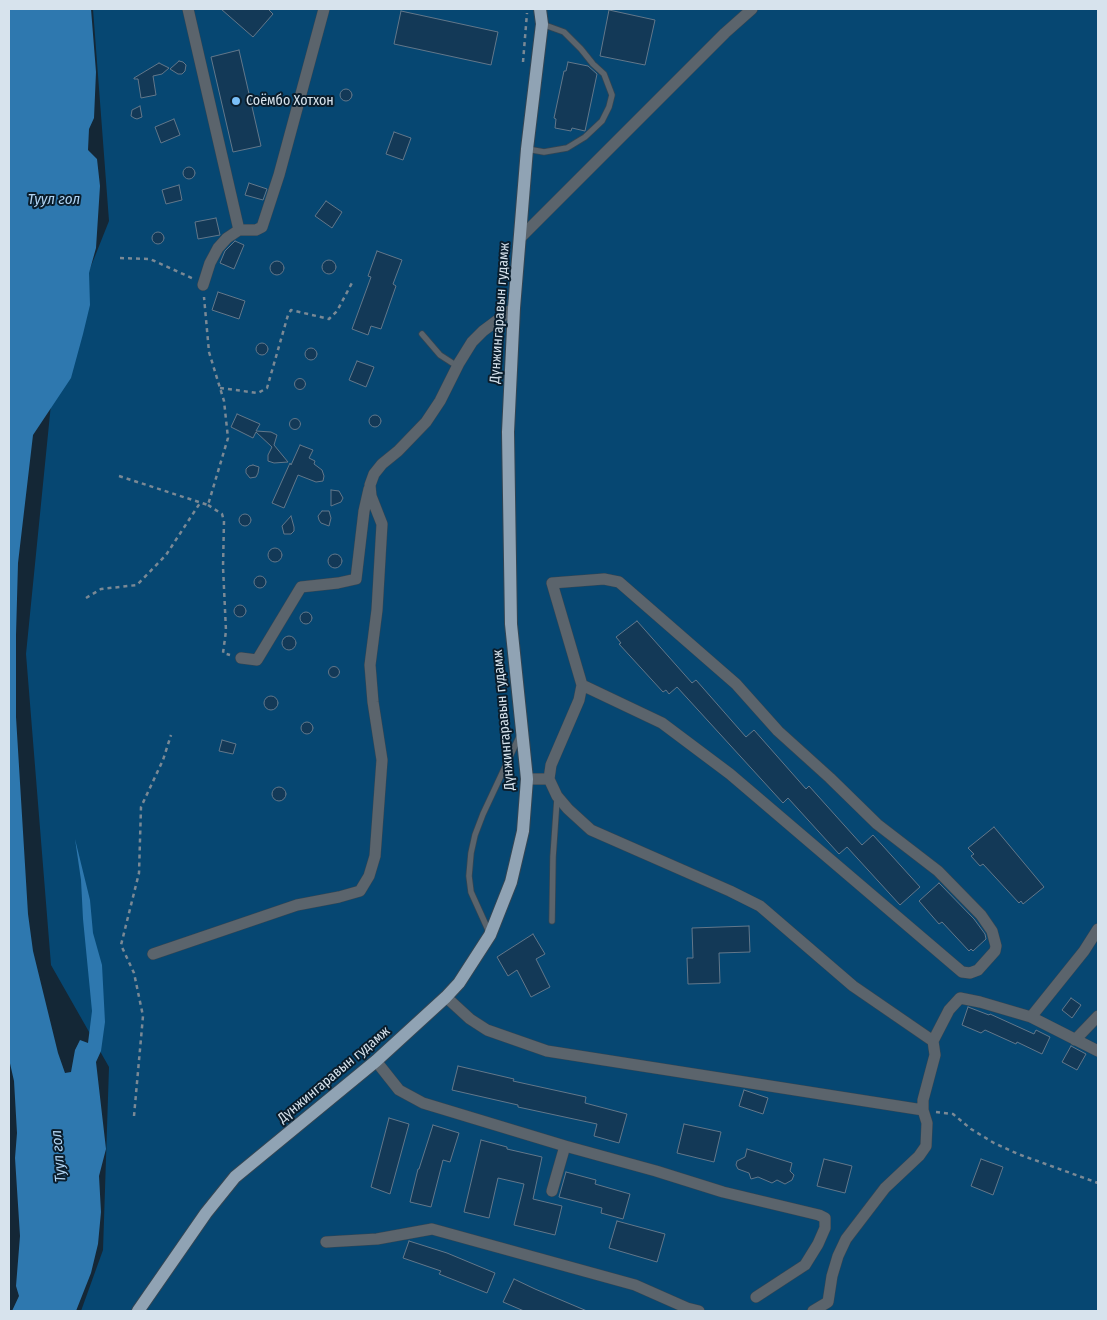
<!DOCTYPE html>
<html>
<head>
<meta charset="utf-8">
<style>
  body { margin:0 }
  #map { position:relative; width:1107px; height:1320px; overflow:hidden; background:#142736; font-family:"Fira Sans Condensed",sans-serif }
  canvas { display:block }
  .frame { position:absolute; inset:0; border:10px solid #d7e3ed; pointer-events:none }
</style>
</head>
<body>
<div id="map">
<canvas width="1107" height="1320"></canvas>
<div class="frame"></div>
</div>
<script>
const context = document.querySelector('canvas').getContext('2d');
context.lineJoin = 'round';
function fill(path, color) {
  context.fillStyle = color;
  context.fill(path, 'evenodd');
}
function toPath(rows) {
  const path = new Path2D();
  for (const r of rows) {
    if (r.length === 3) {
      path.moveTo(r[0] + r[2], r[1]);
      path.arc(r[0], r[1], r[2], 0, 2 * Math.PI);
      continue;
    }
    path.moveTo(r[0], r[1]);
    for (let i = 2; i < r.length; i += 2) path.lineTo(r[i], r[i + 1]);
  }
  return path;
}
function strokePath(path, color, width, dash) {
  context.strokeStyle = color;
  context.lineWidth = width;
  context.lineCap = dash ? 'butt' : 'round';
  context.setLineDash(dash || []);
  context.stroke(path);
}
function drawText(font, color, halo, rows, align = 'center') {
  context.font = font + ' "Fira Sans Condensed",sans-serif';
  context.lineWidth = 4;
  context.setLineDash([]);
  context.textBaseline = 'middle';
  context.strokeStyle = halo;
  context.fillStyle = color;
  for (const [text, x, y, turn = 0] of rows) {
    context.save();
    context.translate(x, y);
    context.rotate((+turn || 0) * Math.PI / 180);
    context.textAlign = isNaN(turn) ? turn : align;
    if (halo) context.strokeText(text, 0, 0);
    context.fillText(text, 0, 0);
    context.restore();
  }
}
fill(toPath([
  [93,9,1098,9,1098,1311,81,1311,103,1250,109,1067,51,965,26,654,56,354,109,221]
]), '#064772');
fill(toPath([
  [9,9,91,9,96,72,94,118,89,129,88,150,97,159,100,186,96,248,89,273,90,305,83,334,71,378,33,435,18,563,16,635,16,717,28,914,33,951,58,1053,65,1073,71,1072,75,1050,80,1040,88,1043,92,1011,83,919,81,880,75,839,90,900,93,933,102,965,105,1022,101,1051,96,1062,106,1149,99,1176,101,1212,98,1244,91,1273,76,1311,12,1311,19,1296,16,1286,20,1236,15,1158,17,1133,14,1081,9,1059]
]), '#2e78af');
const building = toPath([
  [221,9,268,9,273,14,253,37,221,9],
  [609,10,655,20,645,65,600,56,609,10],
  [401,11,498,32,491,65,394,44,401,11],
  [239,50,261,146,233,152,211,57,239,50],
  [179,61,183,62,186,65,185,71,182,74,178,74,170,69,179,61],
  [568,62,588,66,597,74,585,131,572,128,571,131,555,128,556,119,554,118,564,71,566,71,568,62],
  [159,63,169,68,162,74,153,76,156,95,141,98,138,79,134,79,134,78,159,63],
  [346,95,6],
  [140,106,142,117,137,119,134,118,131,116,132,110,140,106],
  [174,119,180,135,161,143,155,127,174,119],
  [394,132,411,138,403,160,386,154,394,132],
  [189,173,6],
  [249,183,267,189,263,200,245,195,249,183],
  [179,185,182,200,166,204,162,190,179,185],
  [326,201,342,212,332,228,315,216,326,201],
  [216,218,220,235,198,239,195,222,216,218],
  [158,238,6],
  [235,241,244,245,234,269,220,263,225,251,235,241],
  [377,251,402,260,393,284,396,286,381,329,371,326,368,335,352,329,371,277,368,276,377,251],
  [329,267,7],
  [277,268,7],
  [218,292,245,301,239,319,212,310,218,292],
  [262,349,6],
  [311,354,6],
  [357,361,374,367,366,387,349,380,357,361],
  [300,384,5.5],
  [237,414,260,424,256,431,271,432,277,435,274,445,288,462,274,463,268,461,268,455,272,447,256,432,253,438,231,427,237,414],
  [375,421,6],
  [295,424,5.5],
  [300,445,313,450,309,458,315,461,314,464,322,470,324,476,323,481,316,482,298,475,284,508,272,503,290,463,291,465,300,445],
  [253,465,259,467,258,473,256,477,250,478,246,473,246,469,249,466,253,465],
  [331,490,339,491,343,498,341,502,331,506,331,490],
  [322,511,329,511,331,518,329,526,321,523,319,520,318,516,322,511],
  [245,520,6],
  [291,516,294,527,294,531,291,534,284,534,282,526,291,516],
  [275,555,7],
  [335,561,7],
  [260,582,6],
  [240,611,6],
  [306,618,6],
  [637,621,692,683,696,680,746,737,754,730,806,789,809,786,862,845,873,835,920,887,900,905,847,847,839,854,788,798,783,803,677,687,669,694,666,690,663,692,619,644,621,643,616,637,637,621],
  [289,643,7],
  [334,672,5.5],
  [271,703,7],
  [307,728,6],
  [222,740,236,744,233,754,219,751,222,740],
  [279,794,7],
  [994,827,1044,887,1023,904,1021,901,1019,903,983,864,980,866,971,856,974,854,968,848,994,827],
  [939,883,974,919,985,934,986,939,973,951,971,949,969,951,942,922,939,924,919,901,939,883],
  [749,926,750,952,719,953,720,983,688,984,687,958,693,958,692,928,749,926],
  [533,934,545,954,536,959,550,987,531,997,517,970,508,976,497,957,533,934],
  [1071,998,1081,1005,1072,1018,1062,1010,1071,998],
  [968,1007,989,1015,990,1014,1034,1034,1036,1030,1050,1037,1042,1054,1017,1042,1016,1044,985,1030,981,1033,962,1025,968,1007],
  [1071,1046,1086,1054,1077,1070,1062,1062,1071,1046],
  [458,1066,514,1079,513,1081,586,1097,585,1103,627,1114,619,1143,594,1136,597,1124,518,1107,518,1105,452,1090,458,1066],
  [744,1090,768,1098,763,1114,739,1106,744,1090],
  [389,1118,409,1124,390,1194,371,1187,389,1118],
  [684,1124,721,1132,714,1162,677,1153,684,1124],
  [433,1125,459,1133,450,1162,443,1160,431,1207,410,1202,418,1169,419,1169,433,1125],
  [481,1140,507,1147,507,1149,542,1157,533,1199,562,1206,555,1235,514,1225,524,1184,498,1178,489,1218,464,1212,481,1140],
  [747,1149,792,1163,790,1171,794,1175,792,1180,785,1184,777,1180,772,1183,758,1177,751,1179,749,1173,738,1169,736,1165,737,1161,745,1157,747,1149],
  [824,1159,852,1166,845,1193,817,1186,824,1159],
  [981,1159,1003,1167,993,1195,971,1186,981,1159],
  [566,1172,596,1180,595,1184,630,1194,623,1219,601,1213,602,1208,559,1197,566,1172],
  [617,1221,665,1234,657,1262,609,1248,617,1221],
  [409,1241,447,1253,495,1273,487,1293,439,1274,441,1271,403,1258,409,1241],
  [514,1279,535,1289,587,1311,524,1311,503,1302,514,1279]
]);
fill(building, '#133957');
strokePath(building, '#62778a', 1);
const lane = toPath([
  [527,149,544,152,567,148,585,137,602,121,609,107,612,95,604,74,593,64,581,49,564,32,542,24],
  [422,334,440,355,457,366],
  [552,921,553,857,557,799],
  [490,934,471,892,469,876,471,853,475,835,483,814,520,735]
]);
const street = toPath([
  [188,9,239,230],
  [520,238,725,33,752,9],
  [203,285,210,263,218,248,227,238,239,230,256,230,262,227,279,175,324,9],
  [241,658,257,660,301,587,338,583,356,579,364,511,369,489],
  [582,685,662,723,730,774,962,972,970,973,978,970,995,951,996,946,992,931,981,915,938,871,877,824,830,778,778,731,736,684,619,582,604,579,552,583,582,685,579,700,551,765,549,779,557,796,568,809,591,830,730,891,760,906,853,986,933,1041,935,1055,923,1100,923,1110,927,1123,926,1146,919,1156,885,1188,846,1239,838,1256,832,1276,828,1302,813,1311],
  [527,779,549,779],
  [153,954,297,905,339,897,360,891,369,876,375,856,382,760,373,702,370,665,377,610,382,524,371,496,370,485,374,474,382,464,398,451,426,422,440,401,459,363,472,342,483,331,514,308],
  [446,997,470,1019,487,1030,547,1051,923,1110],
  [1031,1017,1084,951,1098,929],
  [1075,1040,1098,1016],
  [933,1041,949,1010,960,998,980,1002,1031,1017,1098,1051],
  [376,1061,399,1090,423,1103,565,1146],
  [552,1191,565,1146,656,1171,723,1192,819,1215,825,1218,825,1228,818,1244,805,1265,756,1297],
  [326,1242,377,1239,432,1229,635,1285,687,1308,699,1311]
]);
const primary = toPath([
  [138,1311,206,1213,235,1177,376,1061,446,997,459,983,490,935,511,882,523,831,527,779,511,624,508,432,514,308,527,149,542,24,540,9]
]);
strokePath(lane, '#334553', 7);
strokePath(street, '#334553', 12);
strokePath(primary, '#334553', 14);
strokePath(toPath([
  [523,62,527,13],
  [120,258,150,259,194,279],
  [220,388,258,393,267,388,288,315,291,310,329,319,337,311,353,281],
  [119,476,208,505,228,438,224,401,209,352,204,297],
  [208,505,222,514,224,521,223,567,226,631,223,653,230,655],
  [86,598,101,589,137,585,166,555,200,503],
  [936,1112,953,1114,971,1129,994,1143,1018,1154,1098,1183],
  [134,1116,143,1016,134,973,121,945,139,873,141,807,163,760,171,735]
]), '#7a8995', 2.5, [4, 4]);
strokePath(lane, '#5b646c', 5.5);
strokePath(street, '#5b646c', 11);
strokePath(primary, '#90a3b4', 12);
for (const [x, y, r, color] of [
  [236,101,5,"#7abff8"]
]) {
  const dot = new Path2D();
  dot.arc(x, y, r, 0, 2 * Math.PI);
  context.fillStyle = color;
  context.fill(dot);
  strokePath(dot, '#0a1d2c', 2);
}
drawText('14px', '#d7e3ed', '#0a1d2c', [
  ["Соёмбо Хотхон",246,101]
], 'left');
drawText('14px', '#d7e3ed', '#0a1d2c', [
  ["Дүнжингаравын гудамж",500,313,-86],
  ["Дүнжингаравын гудамж",504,720,-95],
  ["Дүнжингаравын гудамж",334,1075,-40]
]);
drawText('italic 15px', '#b0d3f2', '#0a1d2c', [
  ["Туул гол",54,200],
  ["Туул гол",59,1156,-95]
]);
</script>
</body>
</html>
